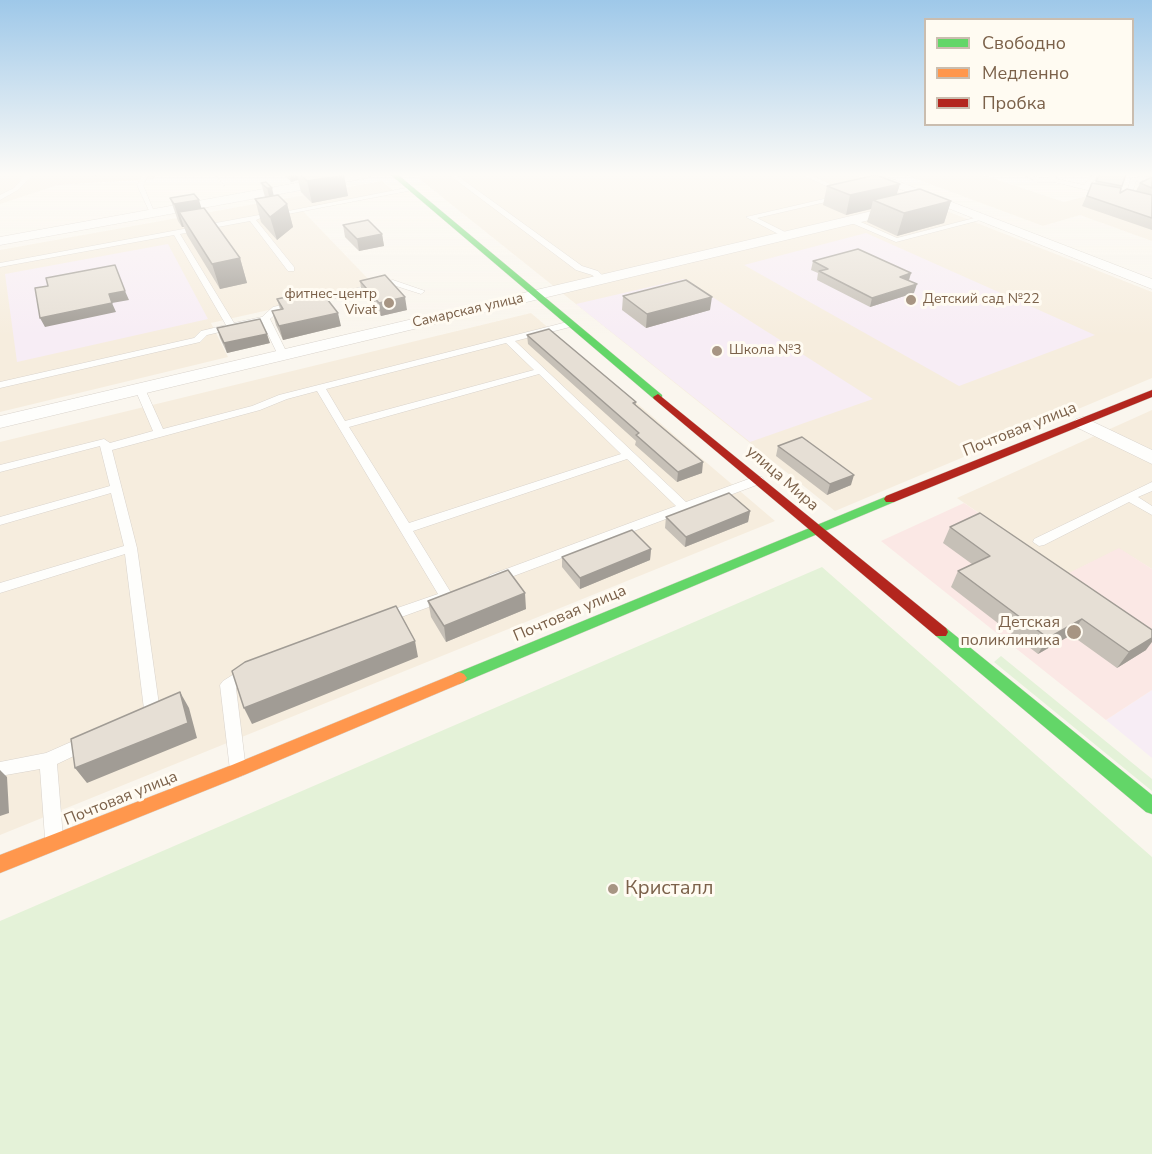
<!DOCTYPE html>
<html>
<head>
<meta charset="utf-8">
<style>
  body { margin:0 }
  #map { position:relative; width:1152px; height:1154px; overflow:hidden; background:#faf6ee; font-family:"Nunito Sans",sans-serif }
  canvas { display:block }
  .legend { position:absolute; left:924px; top:18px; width:210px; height:108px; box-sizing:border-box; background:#fffbf2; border:2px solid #cabdaf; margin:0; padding:8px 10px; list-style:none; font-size:18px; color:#7b614a }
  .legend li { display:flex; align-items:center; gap:12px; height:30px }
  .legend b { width:30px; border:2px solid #cabdaf }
</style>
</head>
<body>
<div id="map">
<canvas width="1152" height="1154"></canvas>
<ul class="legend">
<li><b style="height:8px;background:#63d668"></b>Свободно</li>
<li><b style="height:8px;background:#ff974d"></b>Медленно</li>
<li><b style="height:8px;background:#b3261e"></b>Пробка</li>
</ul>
</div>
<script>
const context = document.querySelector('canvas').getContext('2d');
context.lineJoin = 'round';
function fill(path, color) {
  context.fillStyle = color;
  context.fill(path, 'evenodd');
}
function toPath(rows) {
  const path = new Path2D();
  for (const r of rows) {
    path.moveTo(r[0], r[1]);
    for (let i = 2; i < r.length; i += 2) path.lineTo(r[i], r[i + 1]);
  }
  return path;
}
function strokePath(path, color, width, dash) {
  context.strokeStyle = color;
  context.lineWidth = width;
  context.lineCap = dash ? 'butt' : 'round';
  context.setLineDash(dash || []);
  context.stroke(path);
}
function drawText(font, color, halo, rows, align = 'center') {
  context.font = font + ' "Nunito Sans",sans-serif';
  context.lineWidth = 6;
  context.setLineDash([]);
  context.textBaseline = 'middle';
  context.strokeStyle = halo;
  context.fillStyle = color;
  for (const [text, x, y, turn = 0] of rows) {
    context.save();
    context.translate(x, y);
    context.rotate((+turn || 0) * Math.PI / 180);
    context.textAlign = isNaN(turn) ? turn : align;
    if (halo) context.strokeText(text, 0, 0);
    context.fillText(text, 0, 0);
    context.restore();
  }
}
fill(toPath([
  [0,174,156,174,153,179,58,185,0,204],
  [433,174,853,174,1152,292,1152,378,835,511,417,177],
  [903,174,980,174,1064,202,1087,196,1152,217,1152,241,1080,215,1043,226],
  [382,181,394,191,301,209,375,286,211,323,228,357,0,412,0,250],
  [531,313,775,521,0,835,0,442],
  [1152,410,1152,569,1119,549,1068,574,957,498]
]), '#f6edde');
fill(toPath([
  [866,233,1095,335,959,386,744,265],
  [168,244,208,319,17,362,5,274],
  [684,279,873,399,750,442,576,304],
  [1152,690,1152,758,1106,720]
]), '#f7edf5');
fill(toPath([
  [964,503,1067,574,1119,548,1152,569,1152,690,1106,720,881,541]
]), '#fbe8e5');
fill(toPath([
  [822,567,1152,857,1152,1154,0,1154,0,921],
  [1001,656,1152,779,1152,791,994,662]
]), '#e4f2d8');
const lane = toPath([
  [26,174,33,174,18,190,0,200,0,195,14,188,26,174],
  [143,174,149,174,143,185,155,214,150,213,137,185,143,174],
  [448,174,455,174,582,266,598,271,607,280,600,282,592,275,576,270,448,174],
  [800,174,809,174,849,193,844,194,800,174],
  [1022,174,1030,174,1038,178,1050,178,1049,174,1055,174,1057,179,1084,185,1093,174,1099,174,1090,186,1111,193,1108,195,1054,182,1037,182,1022,174],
  [1152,176,1152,180,1136,181,1132,194,1152,201,1152,205,1126,196,1131,178,1152,176],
  [411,187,413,190,272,217,268,215,411,187],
  [841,195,843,198,757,218,789,234,789,238,786,238,746,217,841,195],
  [259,215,263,217,256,220,294,267,294,271,288,271,250,221,180,234,234,323,262,317,273,307,393,280,425,291,421,294,393,285,279,311,270,319,288,355,283,358,278,355,262,322,207,335,200,342,0,388,0,382,194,338,201,331,226,325,174,235,0,267,0,263,259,215],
  [982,216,984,217,984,219,896,242,847,221,854,219,897,238,982,216],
  [571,321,575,324,574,326,515,341,686,502,754,477,762,477,764,480,762,483,495,583,488,578,490,575,676,506,627,459,413,531,453,596,451,599,382,624,377,623,375,619,377,615,438,594,317,391,287,399,260,410,112,450,137,548,160,712,158,717,142,724,136,722,134,717,136,712,144,709,125,554,0,593,0,583,124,546,111,493,0,525,0,517,110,486,100,446,0,472,0,465,104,439,110,443,153,431,135,389,136,387,140,386,145,389,163,429,252,406,279,395,571,321],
  [506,343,534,370,345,421,326,389,506,343],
  [539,374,621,454,409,523,349,427,539,374],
  [1152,482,1152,491,1138,497,1152,506,1152,515,1129,502,1044,545,1039,546,1033,542,1034,539,1152,482],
  [250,664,255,666,258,670,255,674,236,688,246,770,244,775,238,777,232,775,230,770,220,685,223,681,250,664],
  [89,734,95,736,97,741,95,746,57,764,63,838,60,844,54,846,48,844,45,838,40,769,0,776,0,762,46,753,89,734]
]);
const street = toPath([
  [346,174,373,174,367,178,0,245,0,237,346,174],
  [862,174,879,174,1152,279,1152,289,862,174],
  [902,204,909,208,907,211,0,428,0,416,902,204],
  [1083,417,1152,450,1152,464,1076,427,1073,423,1076,419,1083,417]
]);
const fast = toPath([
  [390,174,397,174,662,395,662,399,654,399,390,174],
  [890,495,896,499,894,502,464,682,459,684,454,682,451,678,454,674,890,495],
  [941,627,946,628,1152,795,1152,814,1146,812,936,636,934,632,936,628,941,627]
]);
const slow = toPath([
  [459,672,464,674,467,678,464,682,244,775,0,873,0,855,232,765,459,672]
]);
const jam = toPath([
  [1152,390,1152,397,894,502,886,502,884,499,886,496,1152,390],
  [658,394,946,628,948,632,946,636,936,636,654,399,653,397,658,394]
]);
strokePath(lane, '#d9d3cc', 1);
strokePath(street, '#d9d3cc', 1);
strokePath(fast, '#d8d2c9', 1);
strokePath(slow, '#d8d2c9', 1);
strokePath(jam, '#d8d2c9', 1);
strokePath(toPath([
  [214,174,225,186]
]), '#ddd6ce', 2, [1, 2]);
fill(lane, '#fefefc');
fill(street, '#fefefc');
fill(fast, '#63d668');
fill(slow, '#ff974d');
fill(jam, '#b3261e');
fill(toPath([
  [283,174,343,174,348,196,312,203,301,192,298,180,291,182],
  [1126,174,1120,193,1136,191,1140,183,1152,177,1152,230,1082,206,1092,183,1094,184,1096,181],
  [266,182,274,196,287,204,293,227,277,240,261,222,255,199,265,197,261,183],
  [827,186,897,194,951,201,944,223,897,236,867,222,871,209,846,215,823,205],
  [170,198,201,208,240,258,247,283,220,289,187,235,184,227,182,227,178,221],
  [343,225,382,234,384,246,359,251,345,237],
  [813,261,911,273,909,281,914,293,870,307,817,280,818,273,811,270],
  [360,281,407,310,381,316,362,294],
  [623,296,710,310,646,328,622,310],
  [277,299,341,326,283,340,276,325,272,311,280,309],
  [217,328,270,343,227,353,220,338],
  [527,335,636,402,636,405,702,473,677,482,635,445,636,441,528,344],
  [778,446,851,485,827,495,776,456],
  [750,511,748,522,685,547,665,528,666,517],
  [950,527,1146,650,1117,668,1071,635,1038,654,951,587,958,571,972,564,943,543],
  [651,549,650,560,580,589,562,567,562,557],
  [428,601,526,609,446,642,431,617]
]), '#c6c0b7');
fill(toPath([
  [94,174,110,174,110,175,94,176],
  [289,174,297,174,298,180,291,182],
  [344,175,348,196,312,203,307,181],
  [900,184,894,203,873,200,871,209,846,215,850,195],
  [267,188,272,188,277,210,273,211],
  [199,200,206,223,179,212,184,227,182,227,174,204],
  [951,201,944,223,897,236,904,213],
  [287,204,293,227,277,240,270,217],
  [382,234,384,246,359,251,357,239],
  [240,258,247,283,220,289,212,264],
  [911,273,908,282,900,277],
  [917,284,914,293,870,307,872,298],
  [125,291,129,300,112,303,116,312,45,327,40,318,109,294],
  [405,297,407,310,381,316,379,303],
  [712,297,710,310,646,328,647,314],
  [338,313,341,326,283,340,279,326],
  [267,334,270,343,227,353,224,343],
  [703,462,702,473,677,482,678,472],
  [854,475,851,485,827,495,830,484],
  [750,511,748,522,685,547,686,537],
  [651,549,650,560,580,589,580,578],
  [525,593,526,609,446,642,444,626],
  [1082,619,1071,635,1038,654,1048,638],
  [1152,638,1152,642,1146,650,1117,668,1129,652],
  [415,641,418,657,252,724,244,708],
  [180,692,189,708,197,738,87,783,75,768],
  [0,770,7,777,9,813,0,816]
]), '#a19c95');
const building = toPath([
  [300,174,343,174,344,175,307,181,300,174],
  [1100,174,1126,174,1122,186,1096,181,1100,174],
  [876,175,900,184,850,195,827,186,876,175],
  [1152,177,1152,188,1140,183,1152,177],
  [266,182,272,188,267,188,261,183,266,182],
  [1092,183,1121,188,1120,193,1127,189,1152,195,1152,218,1087,196,1092,183],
  [920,189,951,201,904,213,873,200,920,189],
  [194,194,199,200,174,204,170,198,194,194],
  [278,195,287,204,270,217,255,199,278,195],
  [204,208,240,258,212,264,179,212,204,208],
  [368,220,382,234,357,239,343,225,368,220],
  [858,249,911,273,900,277,917,284,872,298,819,271,828,269,813,261,858,249],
  [115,265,125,291,109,294,112,303,40,318,35,288,48,286,46,278,115,265],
  [385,275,405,297,379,303,360,281,385,275],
  [686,280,712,297,647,314,623,296,686,280],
  [320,290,338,313,279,326,272,311,283,309,277,299,320,290],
  [260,319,267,334,224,343,217,328,260,319],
  [549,329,636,402,633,403,703,462,678,472,636,435,639,433,527,335,549,329],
  [802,437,854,475,830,484,778,446,802,437],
  [729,493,750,511,686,537,666,517,729,493],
  [980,513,1152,630,1152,638,1129,652,1082,619,1048,638,958,571,990,556,950,527,980,513],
  [632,530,651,549,580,578,562,557,632,530],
  [508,570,525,593,444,626,428,601,508,570],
  [396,606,415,641,244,708,232,671,245,662,396,606],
  [180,692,188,723,75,768,71,739,180,692]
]);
fill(building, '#e6dfd5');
strokePath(building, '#a19c95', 1.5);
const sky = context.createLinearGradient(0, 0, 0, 336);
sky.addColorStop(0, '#9ec8e9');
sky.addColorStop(0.52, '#fdfbf7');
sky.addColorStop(1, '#fdfbf700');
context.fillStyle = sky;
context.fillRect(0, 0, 1152, 336);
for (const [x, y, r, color] of [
  [911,300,6,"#a79583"],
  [389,303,6,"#a79583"],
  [717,351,6,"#a79583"],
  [1074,632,8,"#a79583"],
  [613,889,6,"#a79583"]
]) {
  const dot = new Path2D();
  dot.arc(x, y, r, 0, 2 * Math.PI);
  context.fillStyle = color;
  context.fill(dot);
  strokePath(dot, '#fffbf2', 2);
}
drawText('14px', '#7b614a', '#fffbf2', [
  ["фитнес-центр",377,295,"right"],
  ["Vivat",377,311,"right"],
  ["Детский сад №22",923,300],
  ["Школа №3",729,351]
], 'left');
drawText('14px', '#7b614a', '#fffbf2', [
  ["Самарская улица",468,311,-13]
]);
drawText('16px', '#7b614a', '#fffbf2', [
  ["Почтовая улица",1020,430,-22],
  ["улица Мира",782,479,41],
  ["Почтовая улица",570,614,-23],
  ["Почтовая улица",121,799,-22]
]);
drawText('16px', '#7b614a', '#fffbf2', [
  ["Детская",1060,623],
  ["поликлиника",1060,641]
], 'right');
drawText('20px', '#7b614a', '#fffbf2', [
  ["Кристалл",625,889]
], 'left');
</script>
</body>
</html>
